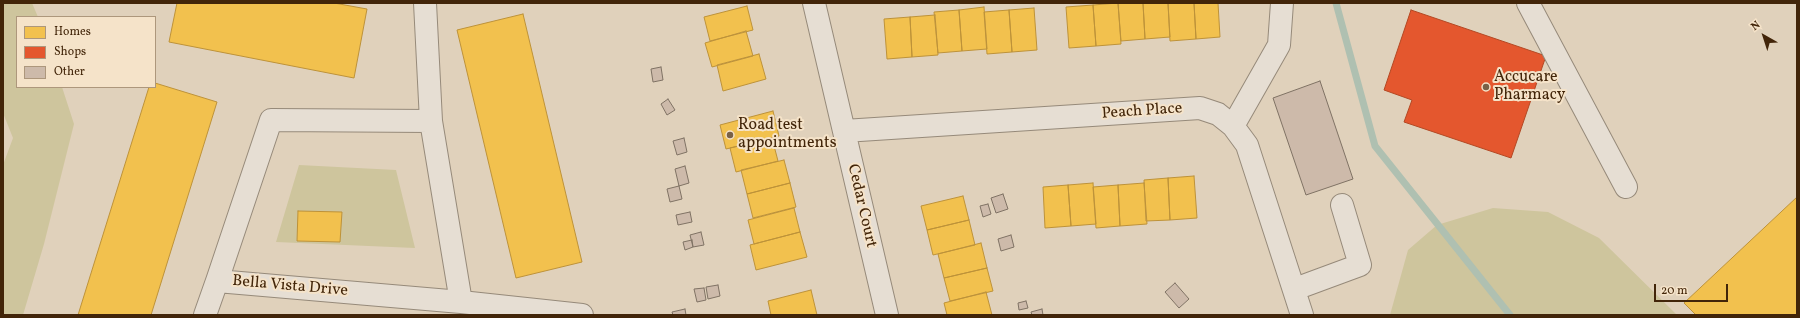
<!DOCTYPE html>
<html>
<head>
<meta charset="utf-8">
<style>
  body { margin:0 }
  #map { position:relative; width:1800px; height:318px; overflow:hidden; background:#e0d1bb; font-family:Vollkorn,serif }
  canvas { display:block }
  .frame { position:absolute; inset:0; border:4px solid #422509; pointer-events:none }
  .legend { position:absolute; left:16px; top:16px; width:140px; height:72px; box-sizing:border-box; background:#f5e3c9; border:1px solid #ad977c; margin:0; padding:5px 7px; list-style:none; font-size:12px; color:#422509 }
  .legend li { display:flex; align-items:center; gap:8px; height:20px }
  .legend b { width:20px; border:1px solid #ad977c }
  .north { position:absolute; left:1744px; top:16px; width:40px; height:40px; -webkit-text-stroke:3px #f5e3c9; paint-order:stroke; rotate:321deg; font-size:11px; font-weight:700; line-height:16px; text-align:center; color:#422509 }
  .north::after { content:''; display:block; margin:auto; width:14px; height:18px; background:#422509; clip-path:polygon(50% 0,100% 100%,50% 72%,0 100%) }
  .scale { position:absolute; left:1654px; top:284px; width:74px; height:18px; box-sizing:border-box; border:2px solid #422509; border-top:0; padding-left:5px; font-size:12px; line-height:14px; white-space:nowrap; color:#422509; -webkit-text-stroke:3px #f5e3c9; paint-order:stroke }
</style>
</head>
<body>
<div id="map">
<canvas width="1800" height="318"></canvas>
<div class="frame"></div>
<ul class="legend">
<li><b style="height:11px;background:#f2c14e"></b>Homes</li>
<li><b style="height:11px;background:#e4572e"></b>Shops</li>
<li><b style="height:11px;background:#cdbaaa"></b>Other</li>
</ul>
<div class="north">N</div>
<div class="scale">20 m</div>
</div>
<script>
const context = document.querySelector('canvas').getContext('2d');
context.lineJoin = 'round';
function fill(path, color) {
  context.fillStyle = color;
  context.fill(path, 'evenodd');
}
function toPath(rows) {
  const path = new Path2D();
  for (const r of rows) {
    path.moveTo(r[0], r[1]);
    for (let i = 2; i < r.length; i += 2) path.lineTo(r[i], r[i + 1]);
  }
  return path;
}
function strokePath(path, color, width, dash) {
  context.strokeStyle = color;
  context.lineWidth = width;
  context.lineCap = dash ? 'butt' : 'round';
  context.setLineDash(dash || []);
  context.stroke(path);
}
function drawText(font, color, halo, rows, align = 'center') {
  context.font = font + ' Vollkorn,serif';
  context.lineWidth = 4;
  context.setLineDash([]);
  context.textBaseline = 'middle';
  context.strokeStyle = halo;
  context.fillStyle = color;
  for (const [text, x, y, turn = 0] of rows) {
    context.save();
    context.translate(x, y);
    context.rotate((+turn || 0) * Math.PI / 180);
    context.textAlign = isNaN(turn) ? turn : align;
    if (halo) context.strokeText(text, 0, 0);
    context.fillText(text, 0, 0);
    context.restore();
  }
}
fill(toPath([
  [3,3,32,3,38,17,17,17,17,87,62,87,74,124,44,244,23,315,3,315,3,165,13,138,3,113],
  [299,165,396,170,415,248,276,242],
  [1493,208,1548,212,1599,238,1677,315,1390,315,1408,250,1437,225]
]), '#cec59d');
const homes = toPath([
  [177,3,334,3,367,9,354,78,169,42,177,3],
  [1118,3,1143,3,1145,39,1121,41,1118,3],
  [1118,3,1121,44,1096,46,1093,5,1118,3],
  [1143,3,1168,3,1170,37,1145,39,1143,3],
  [1168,3,1194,3,1196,39,1170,41,1168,3],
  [1194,3,1218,3,1220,37,1196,39,1194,3],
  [1093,5,1096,46,1069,48,1066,7,1093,5],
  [747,6,753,30,710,41,704,17,747,6],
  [984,7,987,49,962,51,959,10,984,7],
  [1034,8,1037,50,1012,52,1009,10,1034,8],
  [959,10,962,51,938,53,934,12,959,10],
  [1009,10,1012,52,987,54,984,12,1009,10],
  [523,14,582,262,516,278,457,30,523,14],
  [935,15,938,55,912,57,910,17,935,15],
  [910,17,912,57,887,59,884,19,910,17],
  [746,31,753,56,712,67,705,43,746,31],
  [759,54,766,79,723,91,717,65,759,54],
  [155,83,217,102,151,315,78,315,149,87,155,87,155,83],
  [773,111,779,136,726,149,720,125,773,111],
  [772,138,778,161,736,172,730,148,772,138],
  [784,160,790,183,747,194,741,170,784,160],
  [1194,176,1197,218,1170,220,1168,178,1194,176],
  [1168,178,1170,220,1146,221,1144,180,1168,178],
  [790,183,796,207,753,218,747,194,790,183],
  [1093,183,1096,224,1071,226,1068,185,1093,183],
  [1144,183,1147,224,1120,226,1118,185,1144,183],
  [1068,185,1071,226,1045,228,1043,187,1068,185],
  [1118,185,1120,226,1096,228,1093,187,1118,185],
  [963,196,969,220,927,230,921,206,963,196],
  [1797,197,1797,315,1696,315,1684,303,1797,197],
  [794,208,800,232,754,244,748,220,794,208],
  [298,211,342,212,340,242,297,241,298,211],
  [969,220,975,245,933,255,927,230,969,220],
  [800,232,807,257,756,270,750,245,800,232],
  [981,243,987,268,944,278,938,254,981,243],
  [987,268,993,291,950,301,944,278,987,268],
  [811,290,817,315,771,315,768,301,811,290],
  [986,292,992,315,947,315,944,303,986,292]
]);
fill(homes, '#f2c14e');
strokePath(homes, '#bd9239', 1);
const shops = toPath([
  [1411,10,1546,56,1511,158,1404,122,1412,100,1384,90,1411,10]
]);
fill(shops, '#e4572e');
strokePath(shops, '#b34823', 1);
strokePath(toPath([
  [1336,3,1375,146,1510,315]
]), '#afc0b1', 7);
const building = toPath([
  [661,67,663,80,653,82,651,69,661,67],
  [1320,81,1353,179,1306,195,1273,98,1320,81],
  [668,99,675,110,667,115,661,104,668,99],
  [684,138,687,152,677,155,673,141,684,138],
  [685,166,689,183,679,186,675,169,685,166],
  [679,186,682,199,670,202,667,189,679,186],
  [1003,194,1008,209,996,213,991,198,1003,194],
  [988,204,991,214,983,217,980,206,988,204],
  [690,212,692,222,678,225,676,215,690,212],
  [701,232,704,245,693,247,690,235,701,232],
  [1011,235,1014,247,1001,251,998,239,1011,235],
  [692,240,693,247,685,250,683,242,692,240],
  [1175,283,1189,299,1179,308,1165,292,1175,283],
  [718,285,720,296,708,299,706,287,718,285],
  [704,288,706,300,697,302,694,289,704,288],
  [1026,301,1028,308,1019,310,1018,303,1026,301],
  [685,309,686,315,673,315,672,312,685,309],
  [1042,309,1043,315,1032,315,1031,312,1042,309]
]);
fill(building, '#cdbaaa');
strokePath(building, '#7f7264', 1);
const minor = toPath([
  [425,3,431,121,461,302,217,281,271,120,431,121],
  [814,3,887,315],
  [1528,3,1626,187],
  [1233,126,1279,45,1282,3],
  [844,131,1200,108,1218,114,1233,126,1247,145,1302,315],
  [1295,289,1360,265,1342,205],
  [461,302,582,315],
  [205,315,217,281]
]);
strokePath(minor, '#968a7a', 24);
strokePath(minor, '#e6ded3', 22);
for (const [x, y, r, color] of [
  [1486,87,4,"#796147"],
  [730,135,4,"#796147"]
]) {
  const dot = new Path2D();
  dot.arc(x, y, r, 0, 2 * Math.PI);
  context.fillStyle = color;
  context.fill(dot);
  strokePath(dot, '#f5e3c9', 1.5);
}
drawText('16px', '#422509', '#f5e3c9', [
  ["Accucare",1494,78],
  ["Pharmacy",1494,96],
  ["Road test",738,126],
  ["appointments",738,144]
], 'left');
drawText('16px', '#422509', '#f5e3c9', [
  ["Peach Place",1142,112,-4],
  ["Cedar Court",861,206,77],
  ["Bella Vista Drive",290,287,5]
]);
</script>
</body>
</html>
